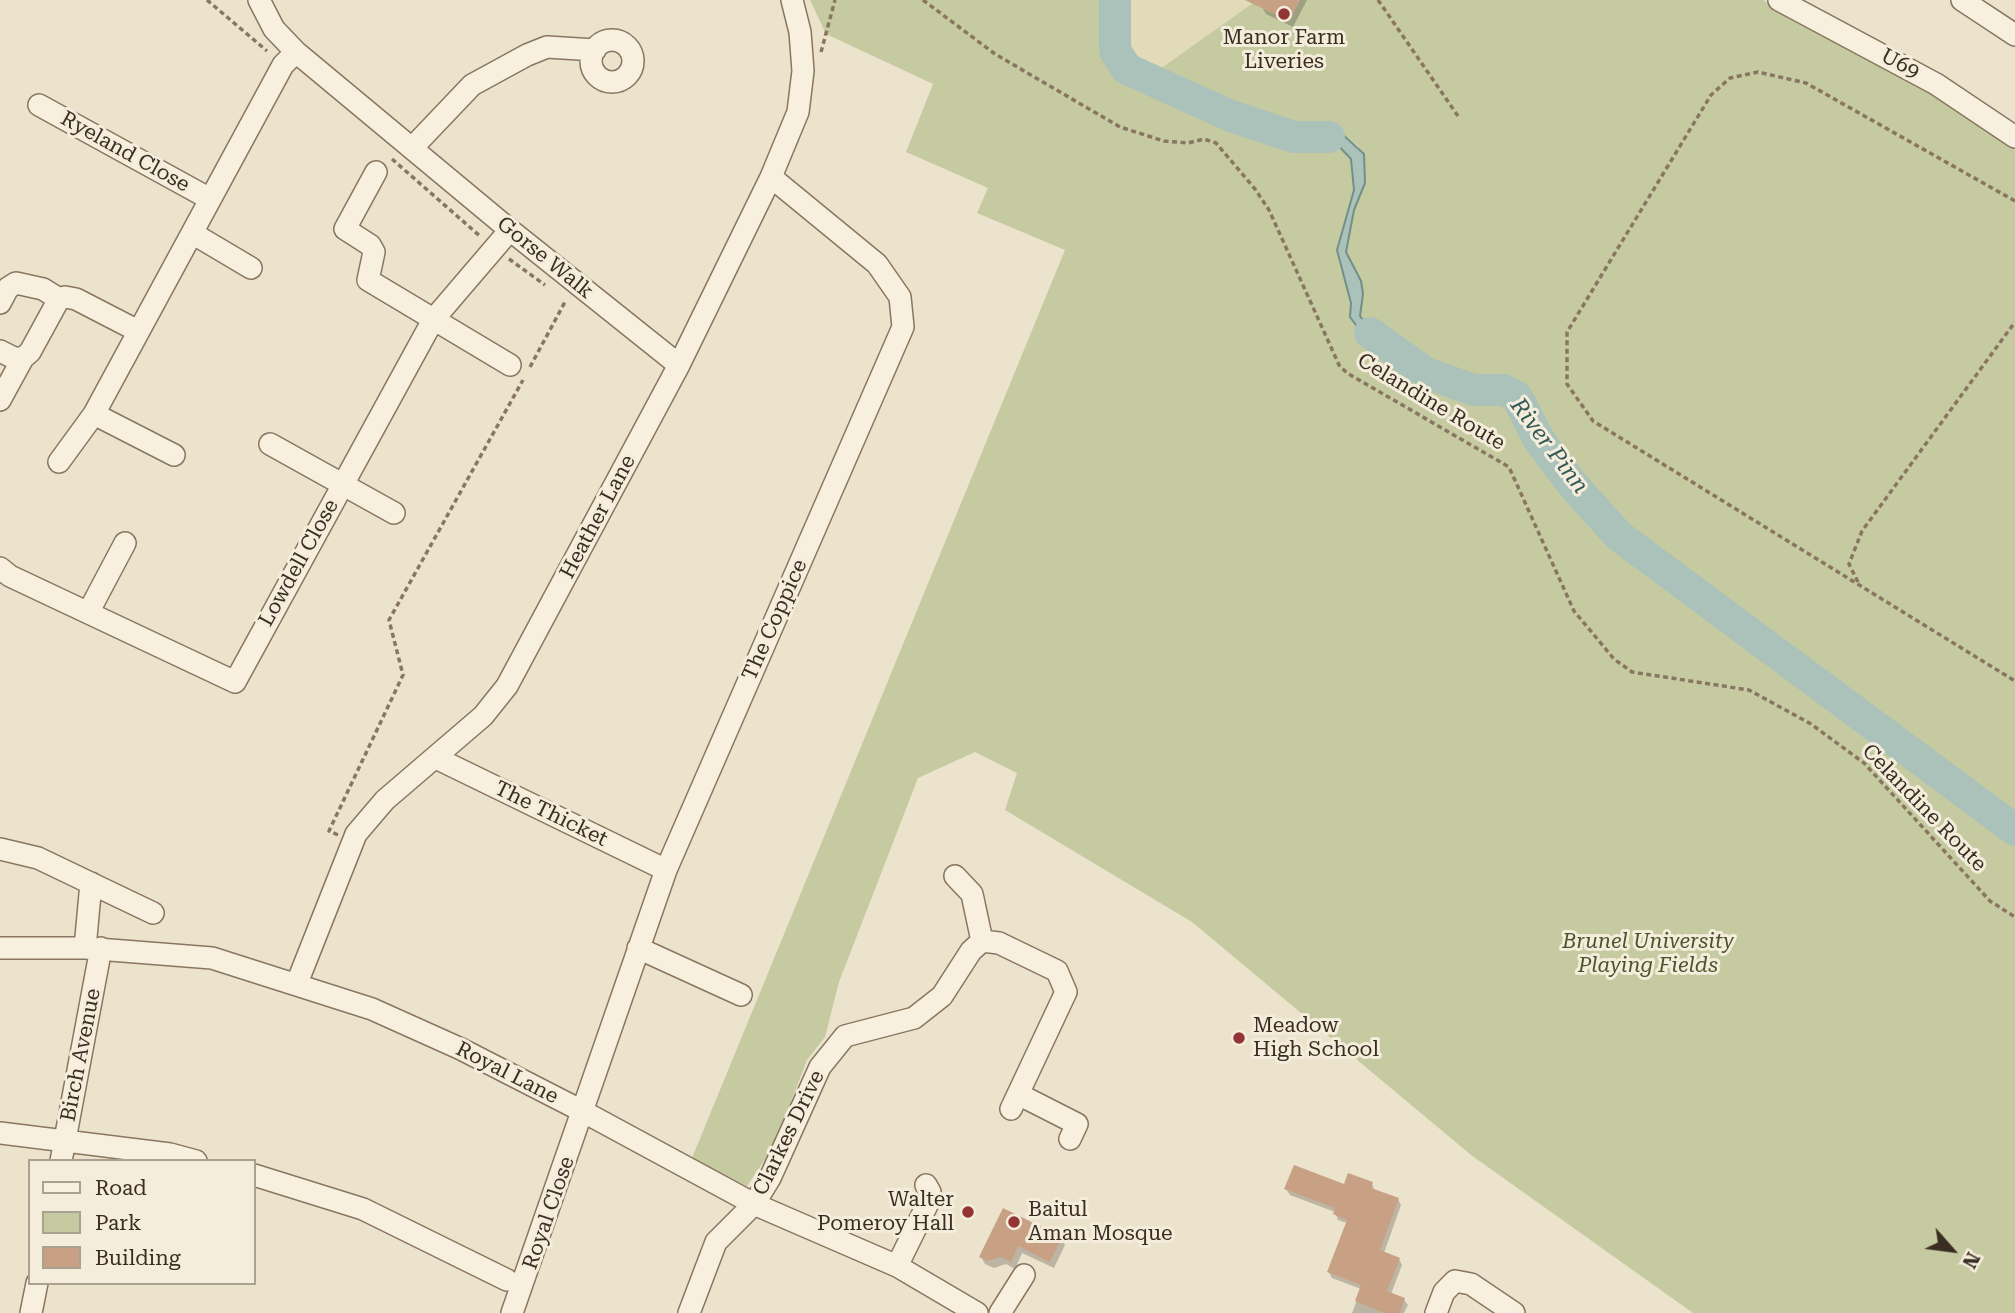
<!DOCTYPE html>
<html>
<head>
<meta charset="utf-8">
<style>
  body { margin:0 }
  #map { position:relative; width:2015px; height:1313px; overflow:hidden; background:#ece3cc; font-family:"Roboto Serif",serif }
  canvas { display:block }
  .legend { position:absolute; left:28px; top:1159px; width:228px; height:126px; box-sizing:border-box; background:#f4eddb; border:2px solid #aaa191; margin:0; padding:9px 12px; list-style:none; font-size:21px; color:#3a2e23 }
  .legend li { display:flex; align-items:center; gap:14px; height:35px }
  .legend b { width:35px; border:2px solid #aaa191 }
  .north { position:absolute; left:1917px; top:1215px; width:70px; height:70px; -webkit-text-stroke:5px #f4eddb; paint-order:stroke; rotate:118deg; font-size:19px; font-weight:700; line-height:28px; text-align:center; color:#3a2e23 }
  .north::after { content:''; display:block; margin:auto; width:24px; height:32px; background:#3a2e23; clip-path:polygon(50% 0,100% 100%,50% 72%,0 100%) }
</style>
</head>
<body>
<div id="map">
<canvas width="2015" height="1313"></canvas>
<ul class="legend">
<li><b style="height:9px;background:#f7f0df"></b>Road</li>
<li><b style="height:19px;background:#c5caa0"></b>Park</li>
<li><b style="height:19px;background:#c8a084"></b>Building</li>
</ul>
<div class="north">N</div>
</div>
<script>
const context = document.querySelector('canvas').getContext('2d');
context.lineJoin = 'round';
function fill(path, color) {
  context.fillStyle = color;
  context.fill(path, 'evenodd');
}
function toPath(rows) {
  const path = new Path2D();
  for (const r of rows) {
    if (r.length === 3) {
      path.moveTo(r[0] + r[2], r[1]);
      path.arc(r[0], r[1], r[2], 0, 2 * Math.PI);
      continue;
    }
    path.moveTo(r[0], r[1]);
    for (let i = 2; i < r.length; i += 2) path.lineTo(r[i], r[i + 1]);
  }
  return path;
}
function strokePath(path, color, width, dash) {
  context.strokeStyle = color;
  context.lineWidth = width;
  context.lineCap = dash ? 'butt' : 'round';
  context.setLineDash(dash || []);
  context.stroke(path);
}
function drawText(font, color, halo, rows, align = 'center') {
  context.font = font + ' "Roboto Serif",serif';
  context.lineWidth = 6;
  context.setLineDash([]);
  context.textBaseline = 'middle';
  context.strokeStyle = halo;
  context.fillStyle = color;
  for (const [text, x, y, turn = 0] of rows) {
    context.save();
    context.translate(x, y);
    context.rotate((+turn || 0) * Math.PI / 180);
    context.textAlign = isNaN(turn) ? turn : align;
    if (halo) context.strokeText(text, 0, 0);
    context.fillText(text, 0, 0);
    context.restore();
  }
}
fill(toPath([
  [1120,0,1300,0,1289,21,1259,7,1256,2,1153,74,1134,66,1121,49]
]), '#e2dbb9');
fill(toPath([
  [810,0,1120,0,1121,49,1134,66,1153,74,1256,1,1260,7,1289,21,1300,0,1763,0,1930,92,2015,143,2015,1313,1693,1313,1471,1155,1192,922,1005,810,1017,773,975,752,918,778,839,982,825,1037,807,1060,774,1146,747,1186,692,1158,1065,250,977,213,988,188,906,152,933,84,826,34],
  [1301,131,1341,133,1358,146,1365,162,1365,183,1354,210,1346,252,1361,281,1363,294,1360,316,1373,333,1387,339,1359,330,1350,317,1352,303,1339,262,1337,250,1354,190,1351,160,1334,141,1285,132]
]), '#c5caa0');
const water = toPath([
  [1284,132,1341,133,1364,154,1365,183,1354,210,1346,252,1361,281,1363,294,1360,316,1373,333,1386,339,1405,358,1370,344,1350,317,1351,303,1337,250,1354,190,1351,159,1334,141,1298,144,1284,132]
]);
fill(water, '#abc2bb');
strokePath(water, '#729088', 2);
fill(toPath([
  [1265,0,1307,0,1293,27,1266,14,1262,7],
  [1372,1184,1375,1191,1398,1199,1401,1205,1384,1253,1399,1259,1402,1265,1391,1294,1404,1300,1408,1305,1404,1313,1352,1313,1361,1289,1332,1278,1329,1272,1347,1223,1338,1220,1335,1212,1290,1195,1286,1189],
  [1004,1210,1061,1238,1065,1245,1054,1268,1022,1253,1015,1269,1006,1264,994,1268,985,1264,981,1257]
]), '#0003');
strokePath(toPath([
  [1115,0,1115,51,1127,69,1231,116,1294,137,1329,137],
  [1370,333,1426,373,1474,390,1504,390,1517,397,1539,440,1573,485,1619,536,2015,830]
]), '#abc2bb', 32);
fill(toPath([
  [1245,0,1300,0,1289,21],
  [1294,1165,1344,1184,1348,1173,1373,1182,1371,1188,1399,1198,1380,1250,1400,1258,1387,1291,1405,1298,1400,1313,1384,1313,1355,1301,1361,1285,1327,1272,1347,1220,1333,1214,1335,1208,1284,1189],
  [1003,1208,1062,1237,1050,1262,1018,1246,1011,1262,1000,1257,988,1261,979,1257]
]), '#c8a084');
const minor = toPath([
  [259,0,274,29,296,52,510,230,679,365],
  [1779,0,1936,84,2015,137],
  [1962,0,2015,35],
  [612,61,21],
  [39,105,210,199],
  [413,147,472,85,527,55,547,47,595,50],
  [376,172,345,229,370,245,374,252,368,280,510,365],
  [192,233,251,268],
  [0,303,8,288,16,283,43,289,59,299],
  [0,351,14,358,23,358,30,352,59,299,65,297,76,299,138,331],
  [0,400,23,358],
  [94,414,174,455],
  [270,444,394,513],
  [59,462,94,414,283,65,296,52],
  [0,568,10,576,235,682,433,320,510,230],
  [89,611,125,543],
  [436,758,666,870],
  [0,849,38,858,153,913],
  [955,876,972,894,982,941],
  [0,948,85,948,212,958,372,1009,461,1049,584,1112,754,1204,897,1266,977,1313],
  [85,948,91,883],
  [638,948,741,995],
  [297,983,356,834,385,800,483,716,507,686,679,365,771,177,798,112,803,71,800,32,792,0],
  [1018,1094,1077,1124,1070,1139],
  [0,1133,170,1154,196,1161],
  [61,1161,101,948],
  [254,1175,363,1209,507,1280],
  [897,1266,929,1201,930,1192,926,1185],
  [31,1313,37,1283],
  [512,1313,666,870,903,327,900,297,877,264,771,177],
  [689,1313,716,1242,754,1204,770,1178,820,1067,845,1036,914,1018,942,996,971,951,982,941,999,943,1057,971,1066,992,1011,1109],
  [1000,1313,1024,1275],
  [1436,1313,1444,1292,1455,1281,1471,1284,1514,1313]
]);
strokePath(minor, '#897660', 24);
strokePath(toPath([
  [207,0,267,51],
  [923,0,995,54,1120,127,1164,141,1188,143,1204,139,1216,143,1255,189,1269,210,1339,365,1347,373,1509,467,1574,611,1614,659,1632,672,1749,690,1811,724,1864,763,1990,901,2015,917],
  [1378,0,1460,119],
  [821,52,835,0],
  [392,159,481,237],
  [2015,201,1806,83,1758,72,1730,78,1711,95,1567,332,1567,384,1593,421,2015,681],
  [509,259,545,285],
  [530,367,566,300],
  [1858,582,1849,564,1862,531,2015,322],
  [338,835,329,831,403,675,389,620,523,380]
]), '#897660', 3.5, [5, 3.5]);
strokePath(minor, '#f7f0df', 21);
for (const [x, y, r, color] of [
  [1284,14,7,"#933435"],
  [1239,1038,7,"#933435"],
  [968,1212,7,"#933435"],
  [1014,1222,7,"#933435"]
]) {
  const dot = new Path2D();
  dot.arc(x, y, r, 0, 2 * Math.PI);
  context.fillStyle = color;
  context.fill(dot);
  strokePath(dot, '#f4eddb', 2.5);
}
drawText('21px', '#3a2e23', '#f4eddb', [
  ["Manor Farm",1284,38,"center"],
  ["Liveries",1284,62,"center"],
  ["Meadow",1253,1026],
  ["High School",1253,1050],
  ["Walter",954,1200,"right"],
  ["Pomeroy Hall",954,1224,"right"],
  ["Baitul",1028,1210],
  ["Aman Mosque",1028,1234]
], 'left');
drawText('21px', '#3a2e23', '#f4eddb', [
  ["U69",1900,64,28],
  ["Ryeland Close",125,152,29],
  ["Gorse Walk",545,258,39],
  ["Celandine Route",1431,402,31],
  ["Heather Lane",598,517,-62],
  ["Lowdell Close",299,563,-61],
  ["The Coppice",775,620,-66],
  ["Celandine Route",1924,808,46],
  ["The Thicket",551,814,26],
  ["Birch Avenue",81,1055,-79],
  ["Royal Lane",507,1073,27],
  ["Clarkes Drive",789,1133,-64],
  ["Royal Close",549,1213,-71]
]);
drawText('italic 21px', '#4b552b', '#f4eddb', [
  ["Brunel University",1648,942],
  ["Playing Fields",1648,966]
]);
drawText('italic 23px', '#335956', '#f4eddb', [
  ["River Pinn",1549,446,53]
]);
</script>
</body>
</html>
